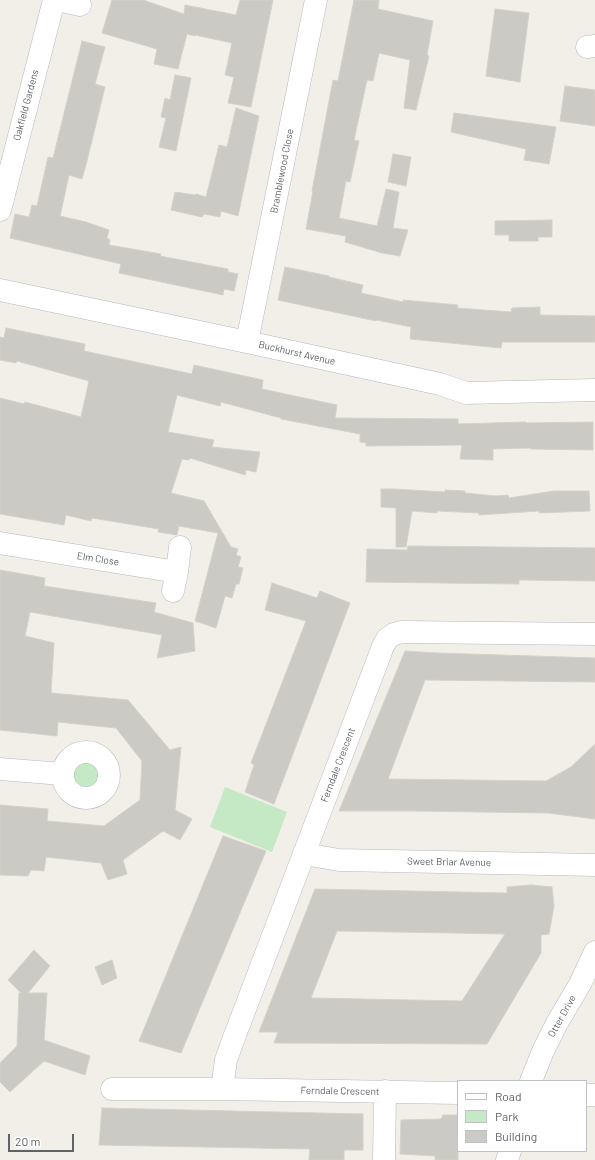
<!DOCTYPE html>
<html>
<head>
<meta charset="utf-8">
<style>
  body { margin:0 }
  #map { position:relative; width:595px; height:1160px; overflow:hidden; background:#f1efe8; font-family:Barlow,sans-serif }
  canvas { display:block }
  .legend { position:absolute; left:457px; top:1080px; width:130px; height:72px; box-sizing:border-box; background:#fff; border:1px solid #bfc1c3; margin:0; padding:5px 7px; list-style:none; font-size:12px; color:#5f6368 }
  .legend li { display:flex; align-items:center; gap:8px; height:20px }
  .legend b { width:20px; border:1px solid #bfc1c3 }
  .scale { position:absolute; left:8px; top:1134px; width:66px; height:18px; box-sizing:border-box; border:2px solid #5f6368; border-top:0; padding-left:5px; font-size:12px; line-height:14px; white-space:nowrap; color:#5f6368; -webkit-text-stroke:3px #fff; paint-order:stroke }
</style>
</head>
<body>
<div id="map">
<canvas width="595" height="1160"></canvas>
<ul class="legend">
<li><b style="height:5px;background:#fff"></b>Road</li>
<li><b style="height:11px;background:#c5e8c5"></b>Park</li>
<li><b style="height:11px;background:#cccac5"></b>Building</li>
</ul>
<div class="scale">20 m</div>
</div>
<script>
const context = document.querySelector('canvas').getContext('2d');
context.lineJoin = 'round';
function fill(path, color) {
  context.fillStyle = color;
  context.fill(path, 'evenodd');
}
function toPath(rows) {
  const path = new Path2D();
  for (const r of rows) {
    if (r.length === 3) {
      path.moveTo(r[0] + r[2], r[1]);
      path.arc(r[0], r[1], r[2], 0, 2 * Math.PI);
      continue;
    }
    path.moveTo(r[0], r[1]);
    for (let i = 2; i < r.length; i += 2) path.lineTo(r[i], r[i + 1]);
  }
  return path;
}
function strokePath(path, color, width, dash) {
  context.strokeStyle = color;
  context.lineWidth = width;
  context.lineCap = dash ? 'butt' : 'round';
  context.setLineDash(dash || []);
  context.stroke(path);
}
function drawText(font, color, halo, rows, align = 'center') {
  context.font = font + ' Barlow,sans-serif';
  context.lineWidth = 3;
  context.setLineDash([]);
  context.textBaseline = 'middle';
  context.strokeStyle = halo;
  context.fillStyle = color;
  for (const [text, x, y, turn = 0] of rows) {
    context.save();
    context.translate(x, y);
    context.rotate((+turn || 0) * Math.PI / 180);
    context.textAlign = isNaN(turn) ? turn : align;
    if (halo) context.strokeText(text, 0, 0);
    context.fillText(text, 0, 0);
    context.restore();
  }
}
fill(toPath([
  [86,775,15],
  [225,787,287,812,272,852,210,827]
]), '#c5e8c5');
const building = toPath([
  [112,0,143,0,184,14,185,5,236,15,240,0,273,0,251,107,228,103,234,77,225,75,232,43,195,35,195,36,187,34,178,69,154,64,157,49,102,33,112,0],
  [354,0,379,0,378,9,433,21,427,55,429,56,416,110,404,108,410,60,379,53,373,81,367,80,354,140,359,141,350,182,346,181,339,218,377,226,386,189,399,192,393,228,408,230,400,256,382,253,345,242,346,236,306,229,313,191,312,191,333,80,338,81,354,0],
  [495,9,529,13,520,82,486,76,495,9],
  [82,41,105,47,95,84,105,87,87,161,82,179,69,175,60,216,86,222,109,230,107,238,110,240,109,245,161,254,160,256,228,269,228,272,238,274,234,291,224,289,223,295,119,273,121,264,10,238,15,214,29,217,32,205,37,206,48,157,53,158,82,41],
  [175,75,191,78,176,151,159,147,166,118,161,117,165,98,170,100,175,75],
  [565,86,595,90,595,126,560,121,565,86],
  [236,108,259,116,238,216,221,211,220,217,204,214,202,217,171,210,175,192,195,195,196,194,206,197,219,145,227,147,236,108],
  [454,113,556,127,549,164,524,160,526,149,451,132,454,113],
  [393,154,411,157,406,186,388,182,393,154],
  [552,220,552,237,538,237,538,241,509,241,509,235,495,235,495,221,552,220],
  [285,267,329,276,329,277,363,285,361,293,403,302,403,300,458,305,457,308,511,312,512,308,540,307,540,315,595,316,595,342,502,342,501,348,410,339,411,327,377,320,376,321,278,300,285,267],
  [6,328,85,344,84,351,192,374,194,365,263,380,262,389,337,405,335,418,458,419,458,424,526,422,526,423,593,422,593,450,531,449,531,448,493,449,493,460,460,459,462,445,366,446,366,443,360,442,360,434,281,419,281,418,221,402,220,406,177,395,168,432,214,440,212,447,260,452,256,472,246,470,245,475,190,458,189,460,182,459,171,493,204,501,231,547,238,549,236,555,241,557,238,567,243,568,239,584,236,584,232,598,225,596,216,628,195,621,218,533,179,526,177,535,158,532,159,529,92,518,91,521,66,515,64,525,0,514,0,398,24,404,25,402,81,417,89,381,17,361,16,363,0,360,0,337,4,338,6,328],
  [381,489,394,489,445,492,445,490,465,491,465,493,496,496,508,495,509,498,554,491,589,491,590,511,539,513,539,511,479,515,479,513,437,511,437,513,412,511,406,547,396,547,396,508,381,507,381,489],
  [408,546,595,548,595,581,519,580,519,584,366,582,367,549,407,550,408,546],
  [0,570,45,578,44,586,156,603,154,612,193,623,195,651,157,658,162,635,30,612,25,636,54,643,51,693,128,700,170,750,181,747,175,810,192,819,180,840,163,831,123,860,127,874,108,880,101,863,46,857,44,871,31,870,28,876,0,875,0,805,48,809,47,821,104,826,140,800,142,761,116,728,58,722,57,736,0,730,0,570],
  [272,583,317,598,320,591,350,603,274,804,245,792,254,765,251,763,306,621,265,610,272,583],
  [405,651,437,653,595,658,595,682,425,680,388,779,546,781,571,767,595,744,595,819,548,813,415,811,339,811,405,651],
  [223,836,266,851,181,1053,139,1041,223,836],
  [531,885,552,887,554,906,549,934,541,935,541,953,487,1044,274,1043,278,1032,259,1032,315,889,507,893,507,887,531,885],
  [337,931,454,933,505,934,462,1001,311,998,337,931],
  [34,950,50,966,28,993,47,993,44,1040,90,1056,85,1075,44,1061,10,1092,0,1082,0,1063,17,1046,19,993,21,993,8,980,34,950],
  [112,960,117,978,102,985,95,967,112,960],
  [102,1108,363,1114,363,1150,344,1150,344,1160,309,1160,310,1149,99,1145,102,1108],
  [443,1115,458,1115,458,1160,435,1160,435,1156,400,1154,401,1120,441,1119,443,1115]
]);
fill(building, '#cccac5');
strokePath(building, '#d6d1c6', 1);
const minor = toPath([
  [58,0,80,5],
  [587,47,595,46],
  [0,210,54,0],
  [0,290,247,342,440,384,466,393,595,390],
  [247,342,316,0],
  [0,543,177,572,173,591],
  [177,572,180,547],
  [86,775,23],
  [0,769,62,774],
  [304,853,316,856,339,860,595,865],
  [531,1081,543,1051,557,1023,580,984,595,952],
  [112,1089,222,1089,458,1093],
  [222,1089,226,1060,232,1043,379,657,383,646,387,639,394,634,402,632,595,634],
  [586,1095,595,1095],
  [384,1160,385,1091],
  [507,1160,510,1151]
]);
strokePath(minor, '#b5b8bc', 23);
strokePath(minor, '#fff', 22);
drawText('10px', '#5f6368', '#fff', [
  ["Oakfield Gardens",26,105,-75],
  ["Bramblewood Close",282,171,-79],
  ["Buckhurst Avenue",297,353,13],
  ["Elm Close",98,559,9],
  ["Ferndale Crescent",338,765,-69],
  ["Sweet Briar Avenue",449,862,1],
  ["Otter Drive",562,1016,-61],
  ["Ferndale Crescent",340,1091,1]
]);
</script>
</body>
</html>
